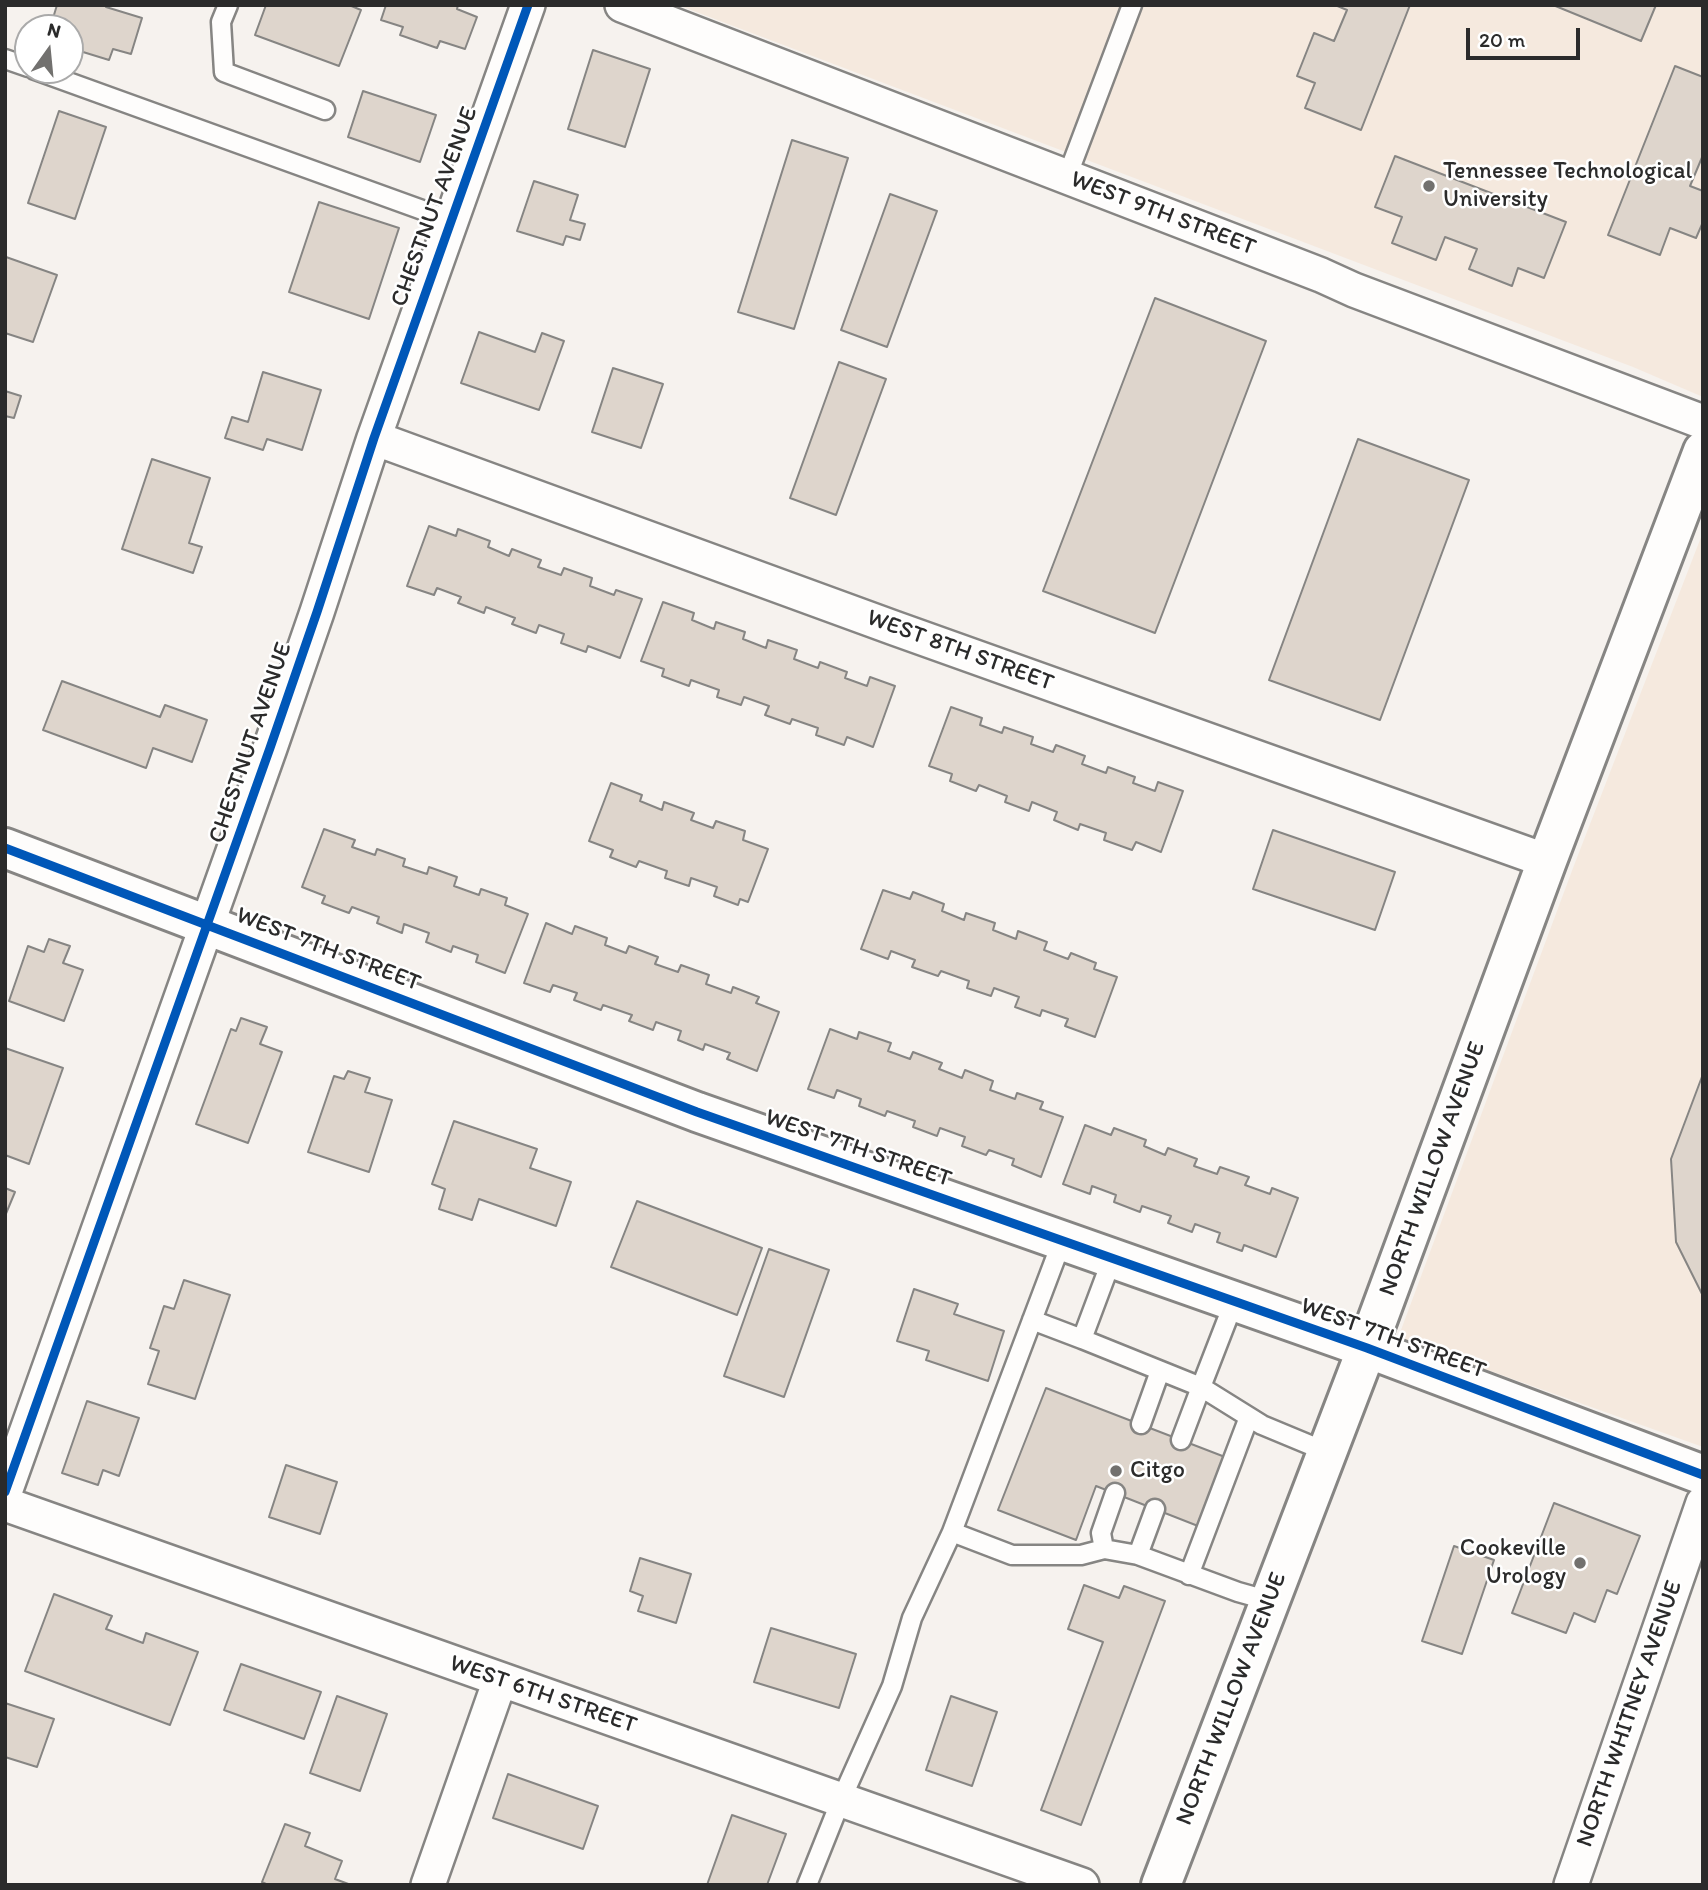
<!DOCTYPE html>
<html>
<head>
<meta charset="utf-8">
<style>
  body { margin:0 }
  #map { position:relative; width:1708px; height:1890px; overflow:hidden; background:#f6f2ee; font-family:Itim,sans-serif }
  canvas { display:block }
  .frame { position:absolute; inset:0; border:7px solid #2b2b2b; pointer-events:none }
  .north { position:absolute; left:14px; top:14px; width:70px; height:70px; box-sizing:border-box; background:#fff; border:2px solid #aaa; border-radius:50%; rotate:15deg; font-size:19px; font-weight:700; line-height:28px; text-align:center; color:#2b2b2b }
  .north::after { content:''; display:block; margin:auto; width:24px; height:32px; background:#72716f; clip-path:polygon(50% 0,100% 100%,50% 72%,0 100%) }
  .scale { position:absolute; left:1466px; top:28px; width:114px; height:32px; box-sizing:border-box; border:4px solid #2b2b2b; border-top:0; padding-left:9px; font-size:21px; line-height:24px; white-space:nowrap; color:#2b2b2b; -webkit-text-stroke:5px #fff; paint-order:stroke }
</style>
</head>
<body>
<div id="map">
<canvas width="1708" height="1890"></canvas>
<div class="frame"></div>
<div class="north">N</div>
<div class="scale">20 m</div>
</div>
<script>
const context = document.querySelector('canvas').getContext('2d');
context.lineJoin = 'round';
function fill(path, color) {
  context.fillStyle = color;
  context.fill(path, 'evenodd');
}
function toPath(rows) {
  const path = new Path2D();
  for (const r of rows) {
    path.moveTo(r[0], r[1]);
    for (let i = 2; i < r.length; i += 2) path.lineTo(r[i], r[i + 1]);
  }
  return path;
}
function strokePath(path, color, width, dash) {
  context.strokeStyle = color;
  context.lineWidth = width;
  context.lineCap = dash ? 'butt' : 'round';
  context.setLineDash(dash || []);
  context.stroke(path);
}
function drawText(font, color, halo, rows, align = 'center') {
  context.font = font + ' Itim,sans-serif';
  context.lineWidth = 5;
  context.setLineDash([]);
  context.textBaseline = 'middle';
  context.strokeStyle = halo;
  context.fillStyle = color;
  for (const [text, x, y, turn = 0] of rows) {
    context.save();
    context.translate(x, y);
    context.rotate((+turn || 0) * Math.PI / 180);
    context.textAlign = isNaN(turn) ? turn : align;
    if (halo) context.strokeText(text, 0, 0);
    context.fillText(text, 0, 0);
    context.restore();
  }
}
fill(toPath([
  [678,5,1703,5,1703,397,1633,367],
  [1703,532,1703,1447,1398,1338,1573,868]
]), '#f5e9de');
const building = toPath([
  [57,5,107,5,106,7,142,18,131,54,113,49,109,60,70,48,70,28,50,28,57,5],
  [266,5,349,5,361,10,339,66,255,35,266,5],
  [386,5,458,5,457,9,477,17,465,49,440,41,437,48,400,35,403,27,381,20,386,5],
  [1335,5,1410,5,1361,130,1305,108,1315,83,1297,76,1314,33,1334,41,1347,10,1335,5],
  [1553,5,1656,5,1641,41,1553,5],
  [593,50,650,69,625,147,568,129,593,50],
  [1675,66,1703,77,1703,155,1690,186,1703,191,1703,222,1696,238,1670,228,1660,255,1608,235,1675,66],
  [363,91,436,115,420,162,348,137,363,91],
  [59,111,106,127,75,219,28,203,59,111],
  [792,140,848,158,794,329,738,312,792,140],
  [1395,156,1566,222,1544,278,1518,268,1512,286,1469,269,1477,249,1445,237,1436,260,1392,243,1402,217,1375,207,1395,156],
  [534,181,578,195,570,220,585,224,580,240,566,236,563,245,517,231,534,181],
  [890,194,937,211,887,347,841,330,890,194],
  [319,202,399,228,369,319,289,292,319,202],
  [6,257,57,275,33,342,5,333,6,257],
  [1155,298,1266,341,1155,633,1043,591,1155,298],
  [479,332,535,352,542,333,564,341,539,410,461,383,479,332],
  [839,362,886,379,836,515,790,498,839,362],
  [613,368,663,384,641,448,592,432,613,368],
  [263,372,321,390,302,450,267,439,263,450,225,438,232,417,248,422,263,372],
  [5,391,21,396,14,418,5,416,5,391],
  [1358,439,1469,480,1380,720,1269,680,1358,439],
  [152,459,210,478,189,543,202,547,193,573,122,549,152,459],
  [429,526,456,536,458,529,490,541,488,547,509,556,512,549,541,560,538,567,561,575,564,568,592,578,590,586,614,595,616,590,642,599,620,658,588,646,586,652,561,643,564,634,539,625,536,633,512,624,515,618,486,607,484,613,458,603,461,597,437,588,434,595,407,586,429,526],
  [663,602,694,613,692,620,714,629,716,622,745,632,743,639,766,648,768,640,797,650,794,659,818,668,820,662,847,672,845,678,867,686,870,677,895,686,873,747,847,737,844,745,816,735,818,728,792,719,790,724,765,715,769,706,744,697,741,705,717,697,719,690,691,680,689,686,662,676,664,669,641,661,663,602],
  [62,681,160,717,165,705,207,720,192,762,153,748,146,768,43,730,62,681],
  [951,707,982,718,980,725,1002,733,1004,727,1033,737,1031,744,1053,752,1056,745,1085,756,1082,764,1106,773,1108,767,1135,777,1133,783,1155,791,1158,782,1183,791,1161,852,1136,842,1132,850,1104,840,1106,833,1080,824,1078,830,1054,820,1057,812,1032,802,1029,811,1005,802,1007,796,979,785,976,791,950,781,952,774,929,766,951,707],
  [611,783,642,795,640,801,662,810,664,802,694,813,691,820,713,828,716,821,745,831,743,840,768,849,748,902,740,899,738,905,714,896,717,887,691,878,689,886,665,878,667,871,639,861,636,867,610,857,613,850,589,841,611,783],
  [324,829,355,840,352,847,375,855,377,849,405,859,403,866,427,874,429,867,457,877,454,886,479,895,481,889,507,898,505,905,528,914,505,973,476,962,478,955,453,946,451,952,426,942,429,933,404,924,402,933,377,923,379,917,352,907,349,913,322,903,325,896,302,887,324,829],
  [1273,830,1395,872,1375,930,1253,889,1273,830],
  [883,890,910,899,913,892,944,904,942,911,964,920,966,913,995,923,993,930,1016,939,1018,931,1047,942,1044,950,1068,959,1071,953,1096,963,1094,969,1117,977,1095,1037,1065,1026,1068,1019,1042,1010,1040,1016,1015,1007,1019,997,994,988,991,996,967,988,969,981,941,971,938,976,912,967,915,960,891,951,888,959,861,949,883,890],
  [546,923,572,934,575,926,607,938,605,945,626,953,629,946,658,957,655,964,678,972,681,965,709,975,706,984,731,993,733,987,759,997,756,1003,779,1012,757,1071,727,1059,730,1053,705,1044,703,1050,678,1040,681,1031,656,1022,653,1030,629,1021,632,1015,603,1005,601,1010,574,1000,577,993,553,985,550,992,524,983,546,923],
  [49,939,70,946,63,963,83,970,64,1021,9,1001,28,946,44,952,49,939],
  [241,1018,267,1027,260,1044,282,1052,248,1143,196,1124,231,1029,236,1031,241,1018],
  [830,1029,857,1039,859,1032,891,1043,888,1051,910,1059,913,1052,942,1063,939,1069,962,1078,965,1070,993,1081,990,1090,1015,1099,1017,1093,1043,1102,1040,1109,1063,1117,1041,1177,1012,1165,1014,1159,989,1150,986,1155,962,1146,965,1137,940,1128,937,1136,913,1127,915,1121,887,1111,885,1116,859,1106,861,1099,837,1090,834,1098,808,1089,830,1029],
  [5,1048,63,1068,29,1164,5,1155,5,1048],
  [348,1071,370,1078,365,1092,392,1100,369,1172,308,1152,334,1076,344,1079,348,1071],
  [1703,1074,1703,1296,1676,1242,1671,1159,1703,1074],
  [454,1121,537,1149,530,1168,571,1182,556,1226,479,1199,472,1220,439,1209,445,1189,432,1184,454,1121],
  [1085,1125,1111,1135,1114,1128,1146,1140,1144,1146,1165,1155,1168,1148,1197,1159,1194,1166,1217,1174,1220,1167,1249,1177,1245,1185,1270,1194,1272,1188,1298,1198,1276,1257,1244,1245,1242,1251,1217,1242,1220,1233,1195,1224,1192,1232,1168,1223,1171,1216,1142,1206,1140,1212,1114,1202,1116,1195,1092,1186,1090,1194,1063,1184,1085,1125],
  [5,1188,15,1192,5,1216,5,1188],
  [637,1201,762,1248,737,1315,611,1267,637,1201],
  [769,1249,829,1270,784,1397,724,1376,769,1249],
  [184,1280,230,1295,195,1399,148,1384,159,1351,150,1348,164,1306,174,1309,184,1280],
  [914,1289,958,1304,954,1314,1004,1331,988,1381,926,1360,929,1351,897,1341,914,1289],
  [1046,1388,1225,1457,1198,1526,1096,1486,1076,1540,998,1510,1046,1388],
  [87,1401,139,1418,119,1476,103,1470,98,1485,62,1473,87,1401],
  [286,1465,337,1482,320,1534,269,1517,286,1465],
  [1554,1503,1640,1536,1617,1594,1607,1590,1595,1622,1574,1613,1566,1633,1512,1613,1554,1503],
  [1454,1546,1494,1560,1462,1654,1422,1641,1454,1546],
  [640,1558,691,1574,676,1623,638,1611,643,1596,630,1591,640,1558],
  [1084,1585,1119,1598,1124,1586,1165,1601,1081,1825,1041,1810,1103,1642,1068,1629,1084,1585],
  [54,1594,112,1616,106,1629,143,1643,146,1633,198,1652,170,1725,25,1671,54,1594],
  [771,1628,856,1654,839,1708,754,1682,771,1628],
  [241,1664,321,1692,304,1739,224,1710,241,1664],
  [337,1696,387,1714,360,1791,310,1773,337,1696],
  [951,1696,997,1712,972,1786,926,1770,951,1696],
  [5,1703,54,1719,37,1767,5,1757,5,1703],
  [508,1774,598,1806,583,1849,493,1818,508,1774],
  [732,1815,786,1834,767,1885,707,1885,732,1815],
  [285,1824,310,1833,305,1846,342,1861,335,1879,351,1885,268,1885,262,1882,285,1824]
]);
fill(building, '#ded5cc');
strokePath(building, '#868583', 2);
const service = toPath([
  [228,5,221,22,224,72,325,110],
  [5,59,28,67],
  [35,70,450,220],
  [1067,177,1132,5],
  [1062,1241,952,1532,1012,1555,1081,1555,1104,1549],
  [1112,1259,1082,1339,1201,1387,1234,1302],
  [1032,1320,1082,1339],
  [1141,1424,1160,1371],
  [1181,1440,1201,1387,1262,1425,1327,1452],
  [1115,1493,1101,1533,1104,1549,1138,1555],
  [1155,1509,1138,1555,1238,1592,1270,1601],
  [1189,1575,1249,1417],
  [807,1885,841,1800,892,1686,912,1618,952,1532]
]);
const minor = toPath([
  [622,5,1321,275,1354,290,1703,422],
  [374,438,894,628,1547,861],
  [5,1492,270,748,317,612,374,438,528,5],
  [5,1504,1082,1885],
  [428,1885,500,1680],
  [1571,1885,1703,1503]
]);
const tertiary = toPath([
  [5,848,697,1112,1367,1348,1703,1475]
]);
const secondary = toPath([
  [1161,1885,1367,1348,1547,861,1703,451]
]);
strokePath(service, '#868583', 23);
strokePath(minor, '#868583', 38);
strokePath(tertiary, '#868583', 44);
strokePath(secondary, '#868583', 44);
strokePath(service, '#fefdfc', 18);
strokePath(minor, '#fefdfc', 33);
strokePath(tertiary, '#fefdfc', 38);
strokePath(secondary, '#fefdfc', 38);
strokePath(toPath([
  [5,848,697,1112,1367,1348,1703,1475],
  [5,1492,270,748,317,612,374,438,528,5]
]), '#0057b8', 9);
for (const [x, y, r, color] of [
  [1429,186,7,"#72716f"],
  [1116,1471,7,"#72716f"],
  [1580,1563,7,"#72716f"]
]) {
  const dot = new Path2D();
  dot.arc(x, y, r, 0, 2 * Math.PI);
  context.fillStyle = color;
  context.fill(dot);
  strokePath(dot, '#fff', 2.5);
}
drawText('24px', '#2b2b2b', '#fff', [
  ["Tennessee Technological",1443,172],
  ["University",1443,200],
  ["Citgo",1130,1471],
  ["Cookeville",1566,1549,"right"],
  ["Urology",1566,1577,"right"]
], 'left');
drawText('24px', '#2b2b2b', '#fff', [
  ["CHESTNUT AVENUE",435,207,-70],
  ["WEST 9TH STREET",1163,214,21],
  ["WEST 8TH STREET",960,651,20],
  ["CHESTNUT AVENUE",251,743,-71],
  ["WEST 7TH STREET",328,950,21],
  ["WEST 7TH STREET",858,1149,19],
  ["NORTH WILLOW AVENUE",1433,1169,-70],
  ["WEST 7TH STREET",1393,1339,20],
  ["WEST 6TH STREET",543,1695,19],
  ["NORTH WILLOW AVENUE",1232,1699,-69],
  ["NORTH WHITNEY AVENUE",1630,1714,-71]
]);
</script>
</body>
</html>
